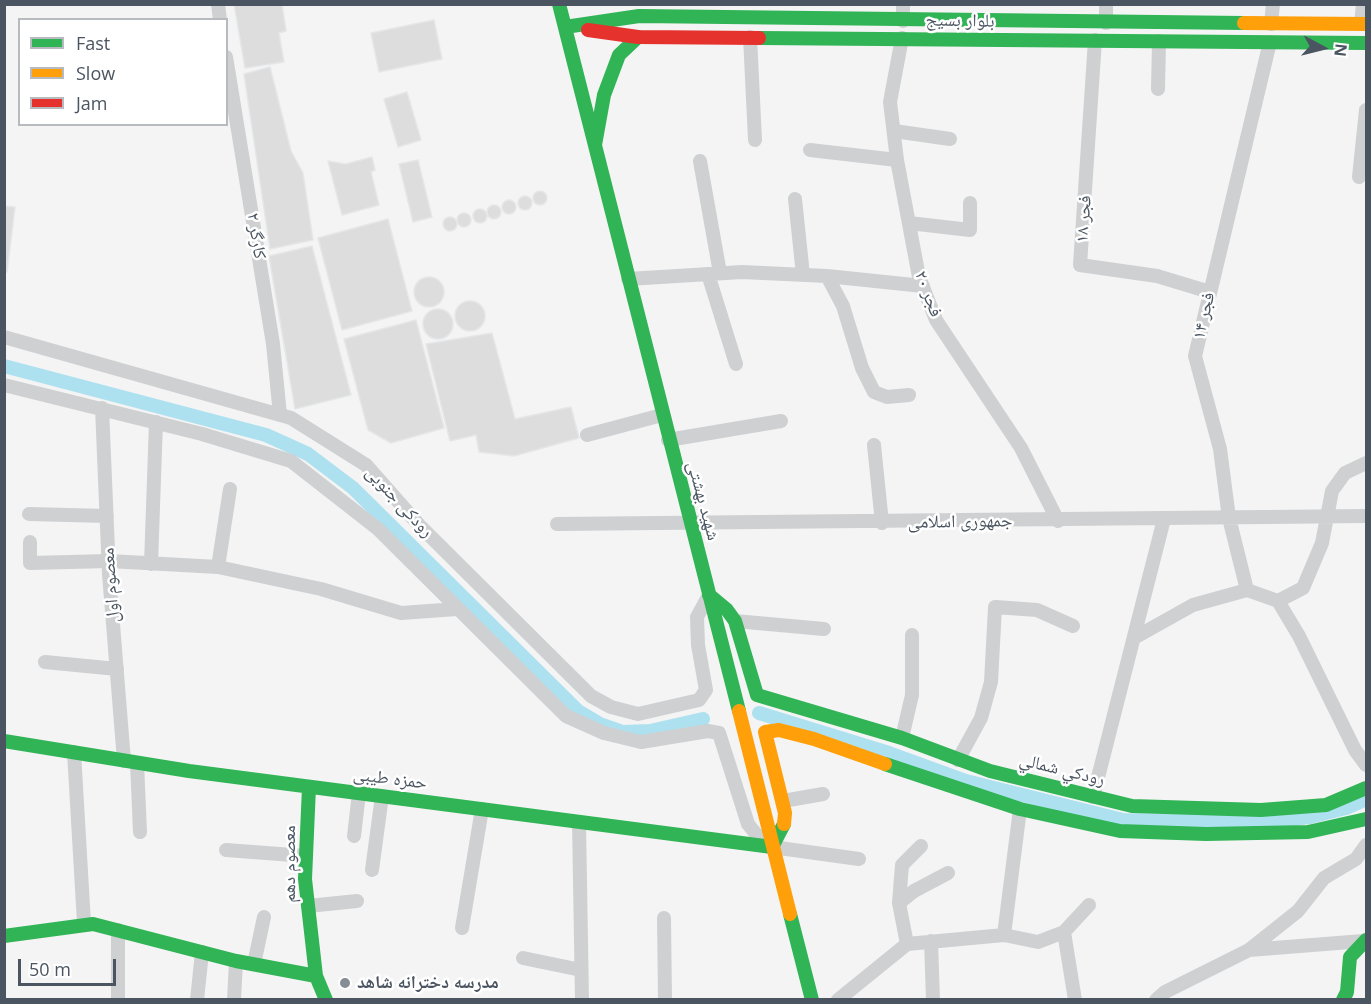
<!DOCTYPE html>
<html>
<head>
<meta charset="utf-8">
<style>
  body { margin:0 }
  #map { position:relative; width:1371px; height:1004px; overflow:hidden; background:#f4f4f4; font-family:"Open Sans",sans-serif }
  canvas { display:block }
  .frame { position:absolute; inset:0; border:6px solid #4a5561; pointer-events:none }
  .legend { position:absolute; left:18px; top:18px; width:210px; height:108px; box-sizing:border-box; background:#fff; border:2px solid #b7bbc0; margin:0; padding:8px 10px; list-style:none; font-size:18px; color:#4a5561 }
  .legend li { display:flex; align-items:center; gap:12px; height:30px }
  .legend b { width:30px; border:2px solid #b7bbc0 }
  .north { position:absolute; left:1293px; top:18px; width:60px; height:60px; -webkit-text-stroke:4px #fff; paint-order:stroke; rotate:97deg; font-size:16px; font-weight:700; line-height:24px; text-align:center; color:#4a5561 }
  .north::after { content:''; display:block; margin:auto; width:21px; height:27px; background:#4a5561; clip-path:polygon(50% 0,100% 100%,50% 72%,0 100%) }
  .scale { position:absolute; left:18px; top:959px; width:98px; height:27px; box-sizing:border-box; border:3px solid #4a5561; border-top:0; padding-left:8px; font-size:18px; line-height:21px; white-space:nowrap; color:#4a5561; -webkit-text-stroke:4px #fff; paint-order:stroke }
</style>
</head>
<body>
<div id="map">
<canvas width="1371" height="1004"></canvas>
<div class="frame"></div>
<ul class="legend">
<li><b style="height:8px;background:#30b455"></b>Fast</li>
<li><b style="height:8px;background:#ff9f0a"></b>Slow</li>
<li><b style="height:8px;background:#e5322d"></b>Jam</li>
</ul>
<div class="north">N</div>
<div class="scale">50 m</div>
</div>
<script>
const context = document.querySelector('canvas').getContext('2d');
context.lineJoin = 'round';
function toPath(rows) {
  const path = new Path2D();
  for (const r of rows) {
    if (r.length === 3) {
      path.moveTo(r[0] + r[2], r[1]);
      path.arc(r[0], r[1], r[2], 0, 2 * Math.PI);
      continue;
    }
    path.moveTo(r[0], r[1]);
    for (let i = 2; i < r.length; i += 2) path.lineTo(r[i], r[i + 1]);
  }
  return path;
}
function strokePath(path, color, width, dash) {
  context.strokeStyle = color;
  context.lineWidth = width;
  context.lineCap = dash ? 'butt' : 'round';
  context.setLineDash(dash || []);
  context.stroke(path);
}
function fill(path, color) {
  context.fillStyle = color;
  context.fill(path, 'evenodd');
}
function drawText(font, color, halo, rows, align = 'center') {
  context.font = font + ' "Open Sans","Noto Naskh Arabic",sans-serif';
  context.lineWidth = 5;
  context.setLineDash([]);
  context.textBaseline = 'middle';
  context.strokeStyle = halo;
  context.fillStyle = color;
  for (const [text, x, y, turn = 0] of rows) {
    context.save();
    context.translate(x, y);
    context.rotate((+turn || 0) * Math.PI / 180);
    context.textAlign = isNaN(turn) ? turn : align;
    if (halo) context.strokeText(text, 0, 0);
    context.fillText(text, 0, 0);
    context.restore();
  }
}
strokePath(toPath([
  [4,366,266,435,308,454,353,488,578,711,600,724,623,732,650,731,703,719],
  [759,713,889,753,966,781,1123,820,1264,822,1310,817,1346,808,1366,799]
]), '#ade1f0', 14);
const building = toPath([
  [234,4,282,4,286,31,279,33,284,62,245,68,234,4],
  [434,20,442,59,379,72,371,33,434,20],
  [270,67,291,151,303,173,313,240,270,249,244,74,270,67],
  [407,92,421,140,398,147,384,99,407,92],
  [372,157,375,170,371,172,379,205,342,215,328,161,346,164,372,157],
  [418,160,432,217,413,222,399,164,418,160],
  [540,198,7],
  [525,203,7],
  [509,207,7],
  [494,212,7],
  [4,206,15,207,7,272,4,272,4,206],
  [480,216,7],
  [464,220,7],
  [450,224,7],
  [388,219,412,311,342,330,318,238,388,219],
  [312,246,351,395,295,409,269,256,312,246],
  [429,292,15],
  [470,316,15],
  [438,324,15],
  [416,320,444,428,391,443,368,430,344,339,416,320],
  [492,333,515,419,571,407,579,438,514,456,479,452,476,435,450,441,426,344,492,333]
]);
fill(building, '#ddddde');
strokePath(building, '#e5e6e7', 1.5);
strokePath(toPath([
  [218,4,220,20],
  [1106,4,1106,23],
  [903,21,903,4],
  [1271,24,1273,4],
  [1361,24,1363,4],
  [750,37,755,140],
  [902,38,890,102,897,160,919,277,936,320,1021,448,1058,521],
  [1095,40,1080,265,1157,276,1210,292],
  [226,57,273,344,280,415],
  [1158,89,1159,41],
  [894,131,950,139],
  [810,150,897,160],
  [700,161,720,273],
  [1359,177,1366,110],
  [795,199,803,275],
  [909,223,970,230,970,203],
  [708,274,736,364],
  [827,276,843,306,862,368,874,392,887,397,909,395],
  [628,279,742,272,827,276,923,286],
  [4,337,291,418,366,465,419,525,591,696,611,707,638,714,699,700,706,690,698,645,697,617,709,595],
  [4,385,202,434,291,461,378,529,566,716,604,733,641,742,708,731,719,733,748,824,756,834,772,847,859,859],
  [102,408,109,574,124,761],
  [587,435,662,415],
  [668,440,781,421],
  [874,445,882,523],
  [29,514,107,516],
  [557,524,1366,516],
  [30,542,30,563,109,561,218,567,321,589,401,613,457,609],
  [151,564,156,422],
  [218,567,230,489],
  [1247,590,1229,518,1220,449,1195,356,1270,42],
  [1278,601,1303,588,1322,543,1332,491,1345,473,1366,463],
  [735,621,824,629],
  [1134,638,1193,605,1247,590,1278,601,1299,636,1355,750,1366,765],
  [45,662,117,669],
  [902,738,912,695,912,635],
  [74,752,84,923],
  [958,760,981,718,991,682,995,607,1037,610,1073,626],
  [137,763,140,832],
  [1093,797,1164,519],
  [783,801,823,794],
  [579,822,582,1000],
  [354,836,359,793],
  [226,850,306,856],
  [372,870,382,796],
  [899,903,902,865,921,846],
  [308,906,357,901],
  [664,918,665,1000],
  [462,928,482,809],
  [118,930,118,1000],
  [1064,932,1075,1000],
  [1004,935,1038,942,1064,932,1089,905],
  [931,941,933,1000],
  [907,944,899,903,914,891,948,873],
  [1249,950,1363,941],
  [523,958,581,970],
  [254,964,264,917],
  [197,1000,202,952],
  [234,1000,236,961],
  [838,1000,907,944,1004,935,1020,809],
  [1156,1000,1165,992,1249,950,1298,911,1324,878,1356,859,1366,845]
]), '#ced0d2', 14);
strokePath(toPath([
  [559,4,739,711],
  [565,27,639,16,1244,23],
  [759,38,1366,43],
  [595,145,604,95,619,55,638,37],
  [709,595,727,610,735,621,757,695,902,738,990,771,1132,806,1261,810,1326,805,1366,788],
  [4,741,189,771,772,847,784,824],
  [885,764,1020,809,1120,831,1206,834,1308,832,1366,819],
  [309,787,305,879,316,976,326,1000],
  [790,914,812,1000],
  [4,936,93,924,236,961,316,976],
  [1343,1000,1347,992,1350,957,1366,940]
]), '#30b455', 14);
strokePath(toPath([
  [1244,23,1366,24],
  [739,711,790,914],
  [784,824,785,813,765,732,779,730,814,739,885,764]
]), '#ff9f0a', 14);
strokePath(toPath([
  [588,30,638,37,759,38]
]), '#e5322d', 14);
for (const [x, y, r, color] of [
  [345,983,6,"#868d94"]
]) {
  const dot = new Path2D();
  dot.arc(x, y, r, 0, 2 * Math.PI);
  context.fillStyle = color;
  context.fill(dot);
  strokePath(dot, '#fff', 2);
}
drawText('18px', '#4a5561', '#fff', [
  ["بلوار بسیج",960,21,1],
  ["فجر ۱۸",1084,219,-86],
  ["کارگر ۲",256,236,81],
  ["فجر ۲۰",928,294,69],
  ["فجر ۱۴",1204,316,-77],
  ["شهید بهشتی",703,501,75],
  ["رودکی جنوبی",399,502,47],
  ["جمهوری اسلامی",960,522,-1],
  ["معصوم اول",111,585,-94],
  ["رودکي شمالي",1062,770,14],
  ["حمزه طیبی",390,779,7],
  ["معصوم دهم",290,864,-90]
]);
drawText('bold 18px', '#4a5561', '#fff', [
  ["مدرسه دخترانه شاهد",357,983]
], 'left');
</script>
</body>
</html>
